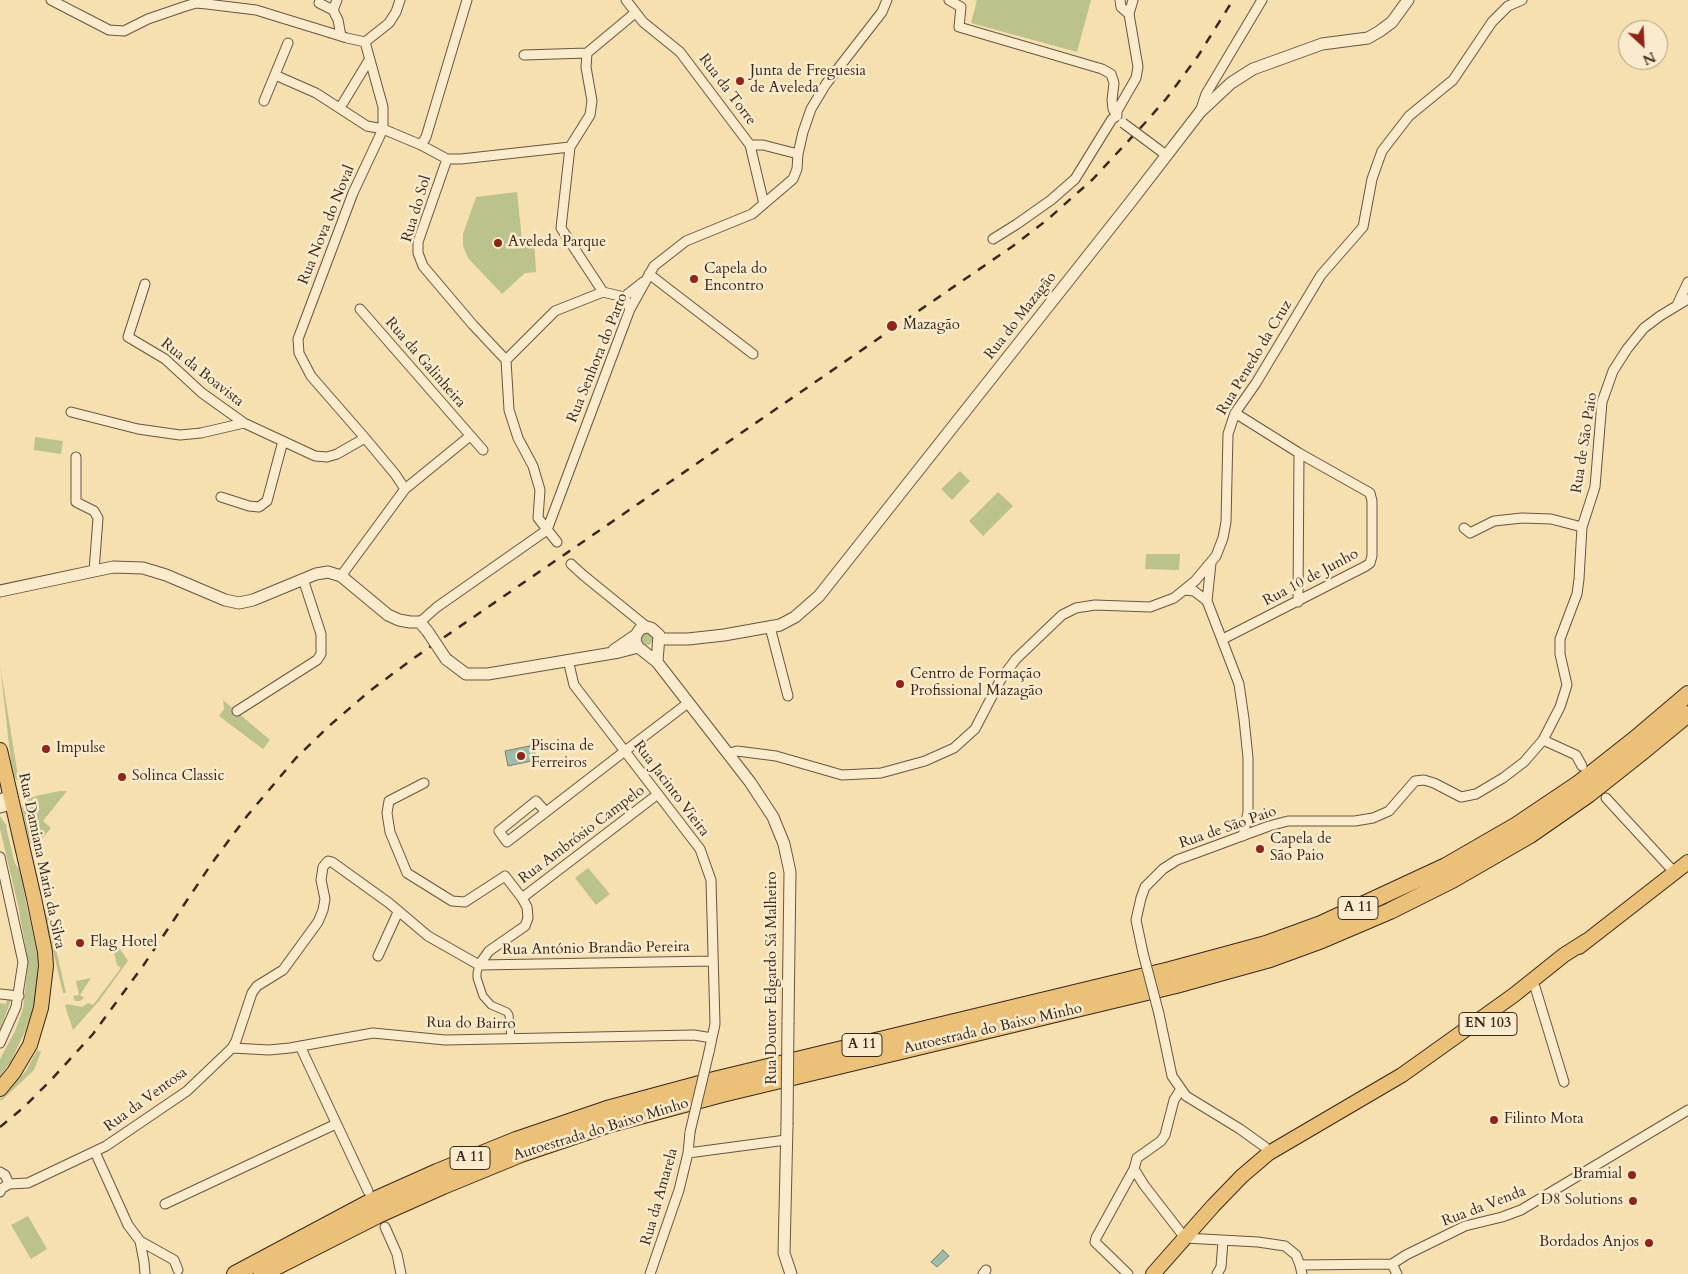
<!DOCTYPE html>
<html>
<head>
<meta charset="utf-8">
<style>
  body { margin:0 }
  #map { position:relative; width:1688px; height:1274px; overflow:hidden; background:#f6e0b0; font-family:Cardo,serif }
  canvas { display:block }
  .north { position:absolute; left:1618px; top:20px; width:50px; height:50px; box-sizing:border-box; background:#f9ebcc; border:1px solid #ad9d86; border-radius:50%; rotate:155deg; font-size:14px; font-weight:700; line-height:20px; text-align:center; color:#3a271e }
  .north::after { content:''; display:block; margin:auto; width:18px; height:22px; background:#8f2418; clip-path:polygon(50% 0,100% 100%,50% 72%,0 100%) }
</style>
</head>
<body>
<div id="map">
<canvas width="1688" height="1274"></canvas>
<div class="north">N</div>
</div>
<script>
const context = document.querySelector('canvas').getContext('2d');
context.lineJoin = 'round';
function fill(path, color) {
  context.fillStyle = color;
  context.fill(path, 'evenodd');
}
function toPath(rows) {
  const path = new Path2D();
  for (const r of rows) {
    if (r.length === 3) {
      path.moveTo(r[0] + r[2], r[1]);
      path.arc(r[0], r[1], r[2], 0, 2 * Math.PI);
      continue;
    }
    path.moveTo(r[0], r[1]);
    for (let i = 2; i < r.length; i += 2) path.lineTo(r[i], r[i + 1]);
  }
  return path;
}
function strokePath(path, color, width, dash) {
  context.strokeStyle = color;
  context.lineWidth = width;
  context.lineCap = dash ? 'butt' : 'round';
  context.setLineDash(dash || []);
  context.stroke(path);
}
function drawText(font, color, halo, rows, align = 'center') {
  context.font = font + ' Cardo,serif';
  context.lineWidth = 5;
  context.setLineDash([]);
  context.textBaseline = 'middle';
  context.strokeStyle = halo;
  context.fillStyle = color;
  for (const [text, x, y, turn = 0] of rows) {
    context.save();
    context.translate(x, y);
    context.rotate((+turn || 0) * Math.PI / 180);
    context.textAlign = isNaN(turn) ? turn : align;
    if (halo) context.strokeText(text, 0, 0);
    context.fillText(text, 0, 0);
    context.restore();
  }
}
fill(toPath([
  [977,0,1091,0,1077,52,971,23],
  [517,192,522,240,534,239,536,272,525,273,502,294,468,258,463,246,463,234,476,197],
  [35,437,63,441,61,454,34,450],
  [960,471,970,481,952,500,941,489],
  [998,492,1013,506,983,536,969,521],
  [1146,554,1180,554,1179,570,1145,569],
  [647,639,6],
  [0,664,1,671,19,782,14,777,11,763],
  [223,700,270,740,263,749,219,716,224,709],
  [60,791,67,791,43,821,51,828,40,841,30,844,22,808,25,802,30,798,40,795],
  [0,816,7,826,6,827,15,864,19,869,38,958,37,985,33,1010,24,1034,11,1061,0,1076,0,1059,15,1031,23,1009,28,962,18,905,0,829],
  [588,868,610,894,596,905,575,878],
  [45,907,50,923,66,993,63,993,43,909],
  [114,940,128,961,99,1001,73,1030,65,1006,67,1004,82,1007,88,1003,93,1005,121,968,117,965,112,944],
  [91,978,80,995,84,998,80,1001,75,1001,73,996,79,995,76,981],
  [7,1000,11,1000,0,1030,0,1003,6,1004],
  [37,1050,41,1052,34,1070,1,1101,0,1099,26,1071],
  [28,1216,47,1249,31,1259,11,1225]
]), '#bcc28b');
const water = toPath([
  [534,745,536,760,508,766,505,751,534,745],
  [943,1250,949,1256,937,1267,931,1262,943,1250]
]);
fill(water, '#9dbdac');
strokePath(water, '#758173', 1);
const pedestrian = toPath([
  [479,965,477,973,477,978,483,996,491,1005,507,1012,509,1015,511,1039]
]);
const minor = toPath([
  [51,0,109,30,124,31,148,19,183,7,196,3,207,4,256,10,347,38,365,42],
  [337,0,333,10,338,20,341,36],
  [626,0,643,22,680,52,750,145,764,204],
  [949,0,961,7,959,27,1102,69,1111,74,1114,83,1112,100,1113,109,1117,116],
  [319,3,333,10],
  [1129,14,1133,0],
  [365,42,383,107,383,129,353,193,298,339,299,353,311,376,365,438,395,474,405,489],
  [365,42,389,23,396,12,400,0],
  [524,55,587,53],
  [275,75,316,93,367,126,383,129,421,145,447,159],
  [264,101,288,43],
  [343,103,369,60],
  [1200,112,1206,94,1262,0],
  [1146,140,1166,155],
  [421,145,426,137,467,0],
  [750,145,763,145,798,154],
  [993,239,1017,224,1051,200,1075,179,1112,119,1117,116,1117,111,1136,78,1138,67,1129,14,1121,7,1120,0],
  [649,274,753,354],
  [145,284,128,337,165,359,202,393,244,423,315,456,327,457,337,454,365,438],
  [603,292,561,228,570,147,590,115,592,101,586,67,587,53,635,13],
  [624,297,643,282],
  [1677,305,1688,282],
  [360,309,483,450],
  [506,360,473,325,423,266,418,253,418,242,447,159,461,159,570,147],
  [71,412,138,429,180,435,201,433,244,423],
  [76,457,76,502,94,511,98,518,94,571],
  [221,497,249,506,259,507,267,501,283,441],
  [1464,528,1470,533,1494,521,1522,518,1551,519,1582,527],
  [547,530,630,309,654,266,686,241,752,214,793,179,797,169,798,154,803,132,811,109,826,84,882,12,887,0],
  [557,542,538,518,540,490,533,466,518,438,509,410,506,360,555,311,603,292,624,297,630,309],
  [1211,563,1207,601,1239,684,1244,719,1248,758,1248,812,1243,836],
  [571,564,583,575,647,627],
  [341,576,405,489,470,436],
  [1184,590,1194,591,1207,601],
  [1298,602,1299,453],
  [420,622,437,607,547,530],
  [770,627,788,696],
  [1223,639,1366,566,1370,563,1372,556,1372,501,1370,493,1299,453,1235,413],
  [568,660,574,685,700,849,711,880,715,1024,709,1052],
  [237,711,317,660,321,654,321,634,303,579],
  [1543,740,1576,755,1582,766],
  [729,753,737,751,776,756,842,775,881,773,925,761,954,748,975,729,1001,679,1016,659,1062,615,1076,608,1095,605,1150,607,1174,598,1195,581,1216,556,1223,538,1226,522,1228,434,1235,413,1256,383,1321,275,1363,227,1372,179,1382,151,1409,116,1453,80,1492,22,1508,6,1522,0],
  [424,783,389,801,387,813,390,832,407,873,452,901,465,902,505,876,522,898,658,794],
  [1606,798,1675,873],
  [0,799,10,795],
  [0,808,12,805],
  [546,812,536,801,499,831,507,842,546,812,625,751,688,703],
  [0,857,23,962,16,1007,0,1043],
  [1143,953,1136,920,1141,898,1145,887,1163,869,1177,860,1269,826,1288,821,1355,821,1373,818,1389,811,1415,781,1424,780,1434,783,1461,797,1476,794,1503,778,1524,762,1543,740,1560,707,1567,685,1560,654,1560,639,1577,594,1579,579,1582,527,1595,487,1602,402,1613,371,1627,349,1644,328,1660,316,1688,299],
  [378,956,398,912],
  [479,965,713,961],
  [479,965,489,951,525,926,528,918,527,907,522,898],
  [1535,987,1564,1082],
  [0,994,19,996],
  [1159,1014,1172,1076,1186,1096,1240,1129,1265,1147,1269,1153],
  [300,1046,368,1191],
  [232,1048,269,1050,290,1048,373,1033,445,1040,694,1035,712,1038],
  [95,1152,128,1225,140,1241,144,1262,145,1274],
  [688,1153,786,1140],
  [1134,1169,1144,1185,1185,1238,1258,1242,1285,1246,1296,1255,1300,1265,1302,1274],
  [0,1172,5,1175,9,1184],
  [0,1192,1,1189,9,1184,28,1183,106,1146,187,1091,232,1048,236,1041,252,993,257,986,283,970,318,922,323,910,325,899,321,880,323,867,328,861,332,862,389,903,428,936,479,965],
  [165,1204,336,1124],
  [385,1227,397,1254,401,1274],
  [140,1241,174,1260,178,1270],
  [1392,1264,1397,1274],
  [1300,1265,1392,1264,1406,1255,1465,1226,1502,1217,1521,1210,1688,1110],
  [650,1274,679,1190,688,1153,690,1132],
  [983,1274,986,1270],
  [1128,1274,1095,1242,1096,1238,1134,1169,1137,1158,1161,1141,1165,1135,1174,1100,1181,1089],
  [1217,1274,1221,1267,1223,1241]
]);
const tertiary = toPath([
  [0,591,113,567,143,568,166,575,225,600,239,603,253,600,316,574,328,572,341,576,388,615,399,620,410,622,420,622,428,632],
  [636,635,635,641,638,647,657,662,750,782,773,817,784,844,790,872,788,1022],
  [659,639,688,639,724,635,780,625,795,617,819,596,1129,204,1200,112,1231,83,1253,69,1322,44,1368,38,1380,31,1392,22,1408,0],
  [614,650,636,635,640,629,647,627,651,628,659,635,657,662],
  [446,659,466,674,488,674,619,652,638,647],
  [787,1125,784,1253,791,1274]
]);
const primary = toPath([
  [0,750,34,898,45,952,46,966,41,1008,30,1045,14,1072,0,1089],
  [1579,947,1688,862],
  [1153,1274,1213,1206,1242,1176,1269,1153,1402,1075,1514,995,1564,955,1586,941]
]);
const motorway = toPath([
  [235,1274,372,1201,437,1172,516,1140,607,1109,718,1079,1170,970,1266,944,1321,924,1446,866,1517,825,1578,784,1635,739,1688,694],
  [262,1274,378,1215,443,1186,521,1154,610,1124,722,1094,1176,985,1270,959,1322,940,1390,911,1452,880,1530,835,1589,794,1642,752,1688,714]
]);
strokePath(pedestrian, '#695542', 9);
strokePath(minor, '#695542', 11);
strokePath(tertiary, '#695542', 13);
strokePath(primary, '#3a271e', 16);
strokePath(motorway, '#3a271e', 18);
strokePath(pedestrian, '#f9ebcc', 7);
strokePath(minor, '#f9ebcc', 9);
strokePath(tertiary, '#f9ebcc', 11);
strokePath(primary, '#ebc078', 14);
strokePath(motorway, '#ebc078', 16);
strokePath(toPath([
  [0,1127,23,1108,51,1080,93,1034,143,966,212,863,247,816,296,758,329,726,371,690,414,658,1013,246,1047,220,1093,179,1144,124,1166,99,1198,56,1233,0]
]), '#3a271e', 2.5, [9, 9]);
const minorBridge = toPath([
  [1123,123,1146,140],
  [1143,953,1159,1014],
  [690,1132,709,1052]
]);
const tertiaryBridge = toPath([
  [428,632,446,659],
  [787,1125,788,1022]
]);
strokePath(minorBridge, '#695542', 11, []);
strokePath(tertiaryBridge, '#695542', 13, []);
strokePath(minorBridge, '#f9ebcc', 9);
strokePath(tertiaryBridge, '#f9ebcc', 11);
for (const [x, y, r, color] of [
  [740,81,5,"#8f2418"],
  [498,243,5,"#8f2418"],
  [694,279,5,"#8f2418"],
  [892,326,6,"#8f2418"],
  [900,684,5,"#8f2418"],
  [46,749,5,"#8f2418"],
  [521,756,5,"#8f2418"],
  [122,777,5,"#8f2418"],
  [1260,849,5,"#8f2418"],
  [80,943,5,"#8f2418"],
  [1494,1120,5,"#8f2418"],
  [1632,1175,5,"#8f2418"],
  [1633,1201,5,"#8f2418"],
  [1649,1243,5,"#8f2418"]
]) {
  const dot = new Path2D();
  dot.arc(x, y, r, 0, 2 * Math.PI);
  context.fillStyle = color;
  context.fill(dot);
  strokePath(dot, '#f9ebcc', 2);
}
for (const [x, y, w] of [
  [1358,908,40],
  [1488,1024,58],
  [862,1045,40],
  [470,1158,40]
]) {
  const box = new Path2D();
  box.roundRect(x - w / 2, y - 11.5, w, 23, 4);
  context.fillStyle = '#f9ebcc';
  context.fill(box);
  strokePath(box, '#3a271e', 1);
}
drawText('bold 14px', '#3a271e', null, [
  ["A 11",1358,908],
  ["EN 103",1488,1024],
  ["A 11",862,1045],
  ["A 11",470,1158]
]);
drawText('15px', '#3a271e', '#f9ebcc', [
  ["Junta de Freguesia",750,72],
  ["de Aveleda",750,89],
  ["Aveleda Parque",508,243],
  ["Capela do",704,270],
  ["Encontro",704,287],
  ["Mazagão",903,326],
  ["Centro de Formação",910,675],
  ["Profissional Mazagão",910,692],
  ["Piscina de",531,747],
  ["Ferreiros",531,764],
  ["Impulse",56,749],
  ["Solinca Classic",132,777],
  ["Capela de",1270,840],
  ["São Paio",1270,857],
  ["Flag Hotel",90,943],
  ["Filinto Mota",1504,1120],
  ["Bramial",1622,1175,"right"],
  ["D8 Solutions",1623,1201,"right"],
  ["Bordados Anjos",1639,1243,"right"]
], 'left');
drawText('15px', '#3a271e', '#f9ebcc', [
  ["Rua da Torre",727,90,53],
  ["Rua do Sol",417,209,-73],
  ["Rua Nova do Noval",327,225,-68],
  ["Rua do Mazagão",1021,316,-52],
  ["Rua Senhora do Parto",598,358,-68],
  ["Rua Penedo da Cruz",1255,358,-59],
  ["Rua da Galinheira",425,363,49],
  ["Rua da Boavista",202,373,38],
  ["Rua de São Paio",1585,443,-81],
  ["Rua 10 de Junho",1311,578,-28],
  ["Rua Jacinto Vieira",671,789,53],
  ["Rua de São Paio",1228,828,-19],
  ["Rua Ambrósio Campelo",582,835,-37],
  ["Rua Damiana Maria da Silva",41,861,78],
  ["Rua António Brandão Pereira",596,949,-1],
  ["Rua Doutor Edgardo Sá Malheiro",773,978,-90],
  ["Rua do Bairro",471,1024,1],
  ["Autoestrada do Baixo Minho",993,1029,-13],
  ["Rua da Ventosa",146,1100,-36],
  ["Autoestrada do Baixo Minho",601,1130,-17],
  ["Rua da Amarela",660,1197,-74],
  ["Rua da Venda",1484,1207,-21]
]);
</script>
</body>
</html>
